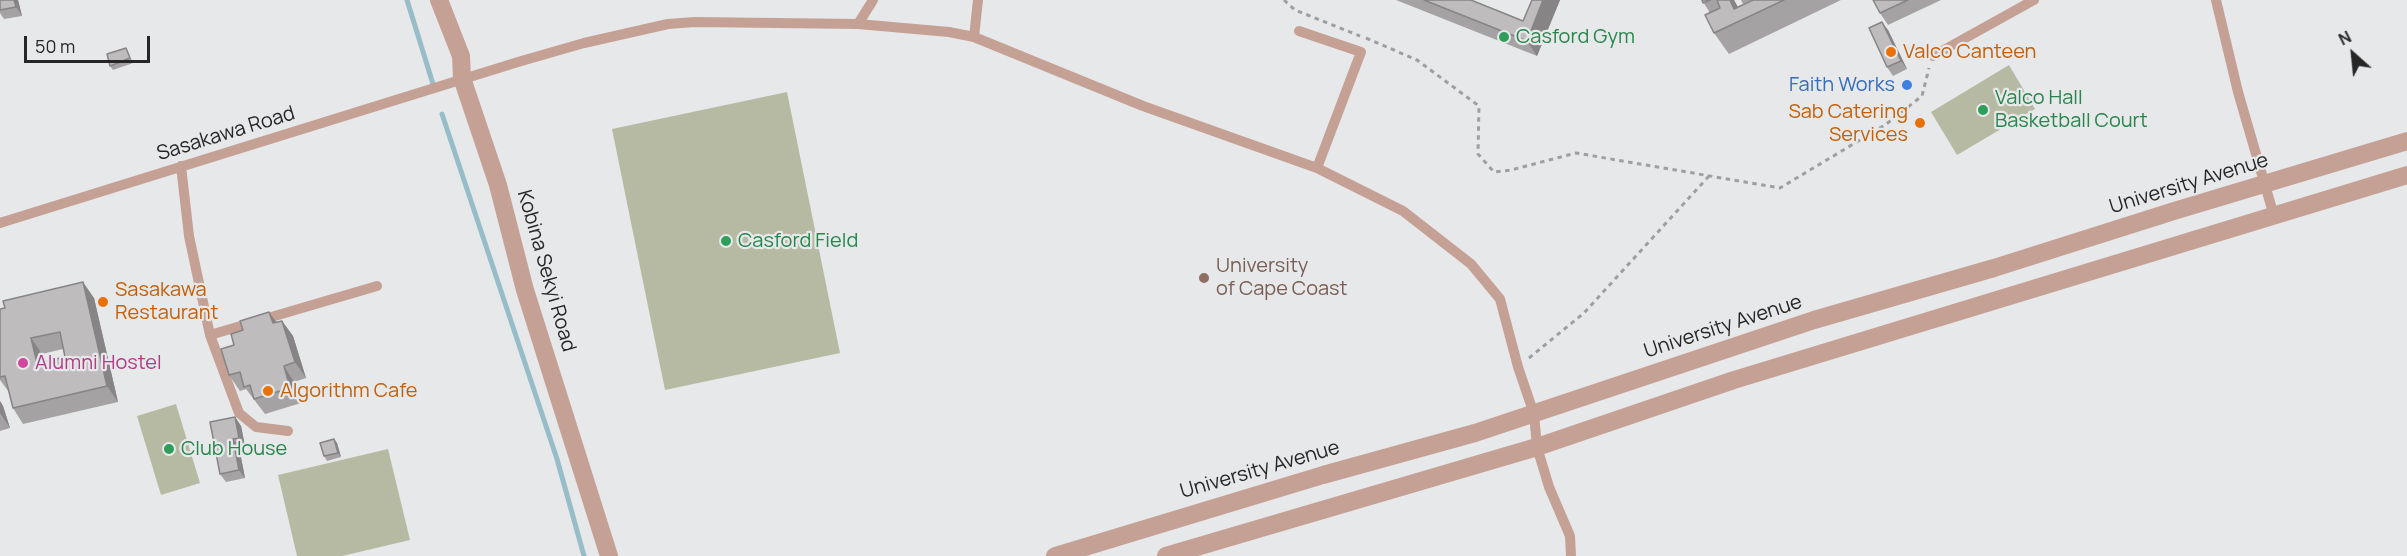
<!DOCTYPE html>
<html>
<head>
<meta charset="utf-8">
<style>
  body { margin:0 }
  #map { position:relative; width:2407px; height:556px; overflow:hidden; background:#e7e8ea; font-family:Manrope,sans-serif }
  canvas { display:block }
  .north { position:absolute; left:2323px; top:24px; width:60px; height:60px; -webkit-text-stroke:4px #e7e8ea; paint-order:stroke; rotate:333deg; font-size:16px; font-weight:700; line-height:24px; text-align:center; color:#262627 }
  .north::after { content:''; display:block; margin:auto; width:21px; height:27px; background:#262627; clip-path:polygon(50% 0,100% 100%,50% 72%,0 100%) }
  .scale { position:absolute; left:24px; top:36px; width:126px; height:27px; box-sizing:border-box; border:3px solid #262627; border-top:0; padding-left:8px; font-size:18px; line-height:21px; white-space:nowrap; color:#262627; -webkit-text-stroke:4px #e7e8ea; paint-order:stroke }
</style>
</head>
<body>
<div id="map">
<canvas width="2407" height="556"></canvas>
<div class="north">N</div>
<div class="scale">50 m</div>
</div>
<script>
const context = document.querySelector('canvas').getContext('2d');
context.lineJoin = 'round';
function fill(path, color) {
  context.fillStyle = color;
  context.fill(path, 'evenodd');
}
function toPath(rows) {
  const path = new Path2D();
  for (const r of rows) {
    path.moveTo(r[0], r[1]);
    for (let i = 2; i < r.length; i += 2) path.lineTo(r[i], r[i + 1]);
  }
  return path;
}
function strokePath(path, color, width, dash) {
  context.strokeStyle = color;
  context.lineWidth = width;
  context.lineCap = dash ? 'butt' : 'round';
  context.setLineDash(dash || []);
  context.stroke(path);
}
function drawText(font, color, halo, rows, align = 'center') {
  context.font = font + ' Manrope,sans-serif';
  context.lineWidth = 4.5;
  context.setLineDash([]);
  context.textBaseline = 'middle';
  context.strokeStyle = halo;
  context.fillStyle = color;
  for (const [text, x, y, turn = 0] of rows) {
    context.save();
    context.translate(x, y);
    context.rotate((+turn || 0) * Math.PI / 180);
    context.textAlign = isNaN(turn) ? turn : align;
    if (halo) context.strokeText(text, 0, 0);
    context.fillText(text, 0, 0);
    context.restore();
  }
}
fill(toPath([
  [2009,65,2035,109,1957,155,1931,112],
  [787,92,840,353,665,390,612,129],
  [176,404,200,483,161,495,137,416],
  [388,449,410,540,342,556,297,556,278,475]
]), '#b7baa3');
strokePath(toPath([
  [407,0,433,84],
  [442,114,557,459,584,556]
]), '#97bdc8', 5);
strokePath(toPath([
  [1284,0,1295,10,1360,36],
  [1366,38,1417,60,1479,106,1478,154,1494,172,1511,170,1576,153,1780,188,1885,125,1922,96,1929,68],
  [1529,358,1584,313,1709,176]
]), '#9e9fa1', 3, [4.5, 4.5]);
strokePath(toPath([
  [2216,0,2238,92,2274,216],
  [858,24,873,0],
  [1299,31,1361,52,1317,168],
  [974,37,978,0],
  [1933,56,2034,0],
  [181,166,189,236,210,335,377,286],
  [0,223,518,62,584,43,668,24,695,22,858,24,949,32,974,37,1143,106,1317,168,1403,211,1471,264,1500,299,1518,367,1534,414,1537,447,1549,487,1570,536,1571,556],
  [210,335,239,413,256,427,288,431]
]), '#c5a195', 10);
strokePath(toPath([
  [439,0,461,56,462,78,498,185,525,290,609,556],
  [1055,556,1323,475,1475,433,1814,320,1994,268,2174,211,2407,141],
  [1166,556,1537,447,1734,380,2407,175]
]), '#c5a195', 18);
fill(toPath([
  [0,0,18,0,22,16,4,19,0,13],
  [1396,0,1471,0,1523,21,1532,0,1560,0,1537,56],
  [1702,0,1734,0,1738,7,1752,0,1743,4,1741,0,1841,0,1729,54,1714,33,1710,13],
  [1873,0,1941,0,1888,25,1880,13],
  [1888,30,1907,69,1893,76,1887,67],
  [126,48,128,52,133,63,113,70,110,66],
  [94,298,118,402,23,424,13,408,9,392,0,380,0,309],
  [63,349,65,357,44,362,42,354],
  [269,312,276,322,282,321,293,336,306,378,294,382,301,403,265,414,246,389,240,391,229,375,234,345],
  [0,401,3,406,10,428,0,431],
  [235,417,241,426,245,446,239,447,245,478,226,482,220,474],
  [334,439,337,443,341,457,327,461,324,456]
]), '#a4a2a3');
fill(toPath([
  [14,0,18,0,22,16,16,7],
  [1543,0,1560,0,1537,56,1527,41],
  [1730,0,1734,0,1744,19,1734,9],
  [1882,22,1888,30,1907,69,1901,61],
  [83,282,94,298,118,402,107,386],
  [269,312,280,327,273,323],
  [282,321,293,336,306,378,295,362],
  [31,338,42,354,48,379,37,363],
  [284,366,294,382,301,403,290,388],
  [0,401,3,406,10,428,0,413],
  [235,417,241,426,245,446,239,438],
  [233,439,239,447,245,478,239,470],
  [334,439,337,443,341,457,338,453]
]), '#868485');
const building = toPath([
  [0,0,14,0,16,7,0,10,0,0],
  [1424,0,1471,0,1523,21,1532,0,1543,0,1527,41,1424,0],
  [1702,0,1710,0,1703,3,1702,0],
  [1717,0,1730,0,1734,9,1753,0,1784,0,1714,33,1705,15,1720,8,1717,0],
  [1873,0,1908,0,1880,13,1873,0],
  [1882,22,1901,61,1887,67,1869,28,1882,22],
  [126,48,130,58,110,66,107,54,126,48],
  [83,282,107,386,13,408,5,376,0,377,0,309,5,308,3,301,83,282],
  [60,332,65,357,37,363,31,338,60,332],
  [269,312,273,323,282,321,295,362,284,366,290,388,254,399,250,385,244,387,240,372,229,375,221,349,234,345,231,334,243,330,240,321,269,312],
  [235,417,239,438,233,439,239,470,220,474,210,422,235,417],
  [334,439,338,453,324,456,320,443,334,439]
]);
fill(building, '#bfbcbe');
strokePath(building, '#868485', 1.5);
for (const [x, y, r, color] of [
  [1504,37,6,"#2e9e5b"],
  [1891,52,6,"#e8710a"],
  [1907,85,6,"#3f7fe0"],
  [1983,110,6,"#2e9e5b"],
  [1920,123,6,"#e8710a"],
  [726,241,6,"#2e9e5b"],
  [1204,278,6,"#8d6e63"],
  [103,302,6,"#e8710a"],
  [23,363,6,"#d1479c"],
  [268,391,6,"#e8710a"],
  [169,449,6,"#2e9e5b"]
]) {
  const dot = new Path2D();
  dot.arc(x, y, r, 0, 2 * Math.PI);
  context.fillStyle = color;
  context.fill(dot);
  strokePath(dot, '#e7e8ea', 2);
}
drawText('20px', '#27864d', '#e7e8ea', [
  ["Casford Gym",1516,37],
  ["Valco Hall",1995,98],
  ["Basketball Court",1995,121],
  ["Casford Field",738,241],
  ["Club House",181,449]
], 'left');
drawText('20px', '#c56008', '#e7e8ea', [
  ["Valco Canteen",1903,52],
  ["Sab Catering",1908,112,"right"],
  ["Services",1908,135,"right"],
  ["Sasakawa",115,290],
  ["Restaurant",115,313],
  ["Algorithm Cafe",280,391]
], 'left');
drawText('20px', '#366cbe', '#e7e8ea', [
  ["Faith Works",1895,85]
], 'right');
drawText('20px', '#262627', '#e7e8ea', [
  ["Sasakawa Road",226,134,-17],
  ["University Avenue",2189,184,-17],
  ["Kobina Sekyi Road",546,271,74],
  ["University Avenue",1723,327,-18],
  ["University Avenue",1260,470,-16]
]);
drawText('20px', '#785e54', '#e7e8ea', [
  ["University",1216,266],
  ["of Cape Coast",1216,289]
], 'left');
drawText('20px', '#b23c85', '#e7e8ea', [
  ["Alumni Hostel",35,363]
], 'left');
</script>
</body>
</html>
